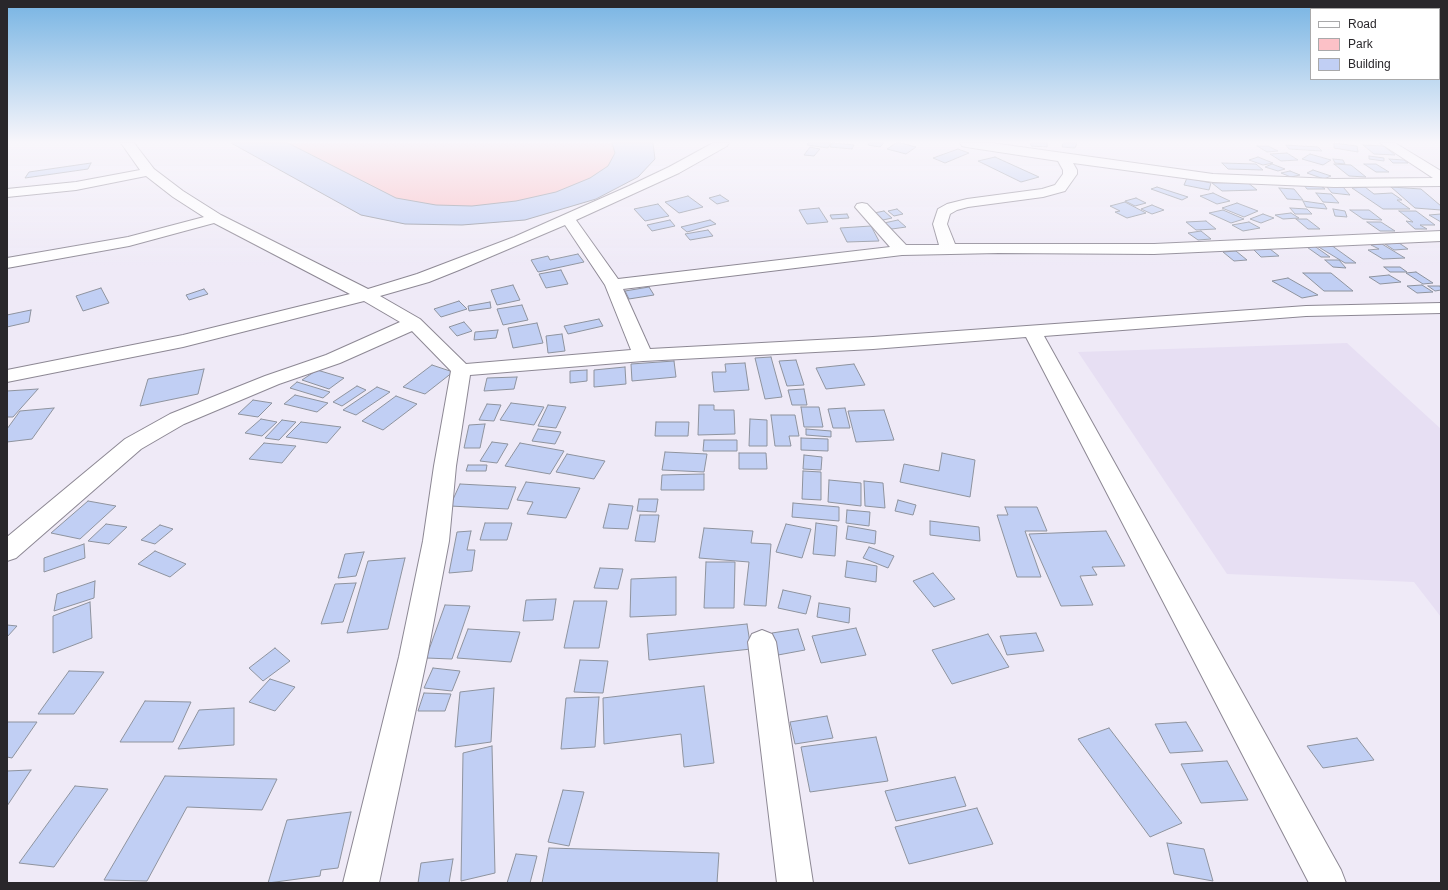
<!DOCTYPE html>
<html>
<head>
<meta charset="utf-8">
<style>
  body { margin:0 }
  #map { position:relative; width:1448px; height:890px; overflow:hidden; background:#efeaf7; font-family:Arial,sans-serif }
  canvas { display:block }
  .frame { position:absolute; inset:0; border:8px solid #29272b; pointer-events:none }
  .legend { position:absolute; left:1310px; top:8px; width:130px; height:72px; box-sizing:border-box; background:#fff; border:1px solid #a9a9aa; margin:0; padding:5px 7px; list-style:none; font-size:12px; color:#29272b }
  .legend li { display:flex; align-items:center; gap:8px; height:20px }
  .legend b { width:20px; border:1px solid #a9a9aa }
</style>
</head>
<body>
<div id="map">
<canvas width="1448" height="890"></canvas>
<div class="frame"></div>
<ul class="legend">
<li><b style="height:5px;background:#fff"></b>Road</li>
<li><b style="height:11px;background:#fcc1c7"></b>Park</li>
<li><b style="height:11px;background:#c1cff4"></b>Building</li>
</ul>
</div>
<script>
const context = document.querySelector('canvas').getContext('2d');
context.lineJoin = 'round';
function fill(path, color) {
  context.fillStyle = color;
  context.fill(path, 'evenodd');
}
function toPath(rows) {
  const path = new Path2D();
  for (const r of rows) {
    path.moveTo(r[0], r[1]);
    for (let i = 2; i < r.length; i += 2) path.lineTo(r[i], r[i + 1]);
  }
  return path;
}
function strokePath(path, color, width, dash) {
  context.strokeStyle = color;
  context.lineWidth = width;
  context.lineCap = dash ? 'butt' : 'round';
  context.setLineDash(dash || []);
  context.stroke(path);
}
fill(toPath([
  [1347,343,1441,429,1441,617,1414,582,1227,574,1078,352]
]), '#e7dff3');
fill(toPath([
  [231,143,653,143,638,177,596,199,525,220,462,225,405,224,361,215]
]), '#fcc1c7');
const building = toPath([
  [231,143,288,143,396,198,436,205,472,206,516,201,556,192,590,178,608,166,615,153,612,143,653,143,655,159,638,177,596,199,525,220,462,225,405,224,361,215,231,143],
  [808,143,831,143,828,148,807,145,808,143],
  [832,143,835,143,854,145,852,149,830,147,832,143],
  [869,143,884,143,880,147,868,145,869,143],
  [896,143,901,143,916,147,906,154,887,149,896,143],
  [1031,143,1047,143,1047,147,1031,146,1031,143],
  [1063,143,1077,143,1075,148,1062,147,1063,143],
  [1334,143,1357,146,1358,152,1334,148,1334,143],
  [1286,145,1318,147,1322,151,1289,149,1286,145],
  [1363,145,1384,146,1395,155,1374,154,1363,145],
  [1257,146,1268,146,1278,151,1267,152,1257,146],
  [810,147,820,149,814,156,804,155,810,147],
  [958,149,969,153,945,163,933,158,958,149],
  [1287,153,1298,160,1281,161,1270,154,1287,153],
  [1310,154,1331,160,1323,165,1302,159,1310,154],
  [1369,156,1384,158,1384,161,1369,159,1369,156],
  [995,157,1039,177,1021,182,978,161,995,157],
  [1258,157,1273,163,1263,165,1249,160,1258,157],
  [1333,159,1343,160,1345,164,1335,163,1333,159],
  [1389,159,1404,160,1408,163,1393,163,1389,159],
  [91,163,88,169,25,178,29,172,91,163],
  [1222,163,1256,164,1263,170,1228,169,1222,163],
  [1272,164,1285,169,1278,171,1265,167,1272,164],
  [1334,164,1351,165,1366,177,1349,176,1334,164],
  [1364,164,1376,164,1389,172,1376,172,1364,164],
  [1313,170,1331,176,1324,179,1307,173,1313,170],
  [1290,171,1300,175,1291,177,1281,173,1290,171],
  [1187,178,1211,183,1209,190,1184,185,1187,178],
  [1247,182,1257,190,1222,191,1212,183,1247,182],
  [1303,184,1320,185,1325,189,1307,189,1303,184],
  [1326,186,1343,187,1350,195,1332,193,1326,186],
  [1157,187,1188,197,1182,200,1151,189,1157,187],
  [1365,187,1374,194,1392,193,1402,200,1397,200,1410,209,1383,209,1352,188,1365,187],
  [1391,187,1421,189,1441,206,1441,210,1415,208,1391,187],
  [1279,188,1294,189,1303,200,1287,199,1279,188],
  [1213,193,1230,201,1217,204,1200,196,1213,193],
  [1316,193,1331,194,1339,203,1323,202,1316,193],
  [720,195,729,201,717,204,709,198,720,195],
  [688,196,703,207,679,213,665,202,688,196],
  [1136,198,1146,203,1135,206,1125,201,1136,198],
  [1303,201,1324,204,1327,209,1306,207,1303,201],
  [1125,202,1146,213,1127,218,1115,212,1120,211,1110,206,1125,202],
  [1237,203,1258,211,1244,217,1222,208,1237,203],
  [658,204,669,216,645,221,634,209,658,204],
  [1152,205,1164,210,1152,214,1141,209,1152,205],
  [819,208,828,222,807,224,799,210,819,208],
  [1290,208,1307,209,1312,214,1295,214,1290,208],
  [897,209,903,214,894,216,888,211,897,209],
  [1333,209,1345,211,1347,217,1335,216,1333,209],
  [1223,210,1244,219,1231,223,1209,213,1223,210],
  [1350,210,1369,210,1382,220,1363,219,1350,210],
  [884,211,892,218,883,220,874,213,884,211],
  [1399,211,1416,211,1435,225,1420,225,1427,229,1415,229,1406,221,1413,222,1399,211],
  [1291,213,1299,218,1283,219,1275,215,1291,213],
  [847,214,849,218,832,219,830,215,847,214],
  [1263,214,1274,218,1261,223,1250,219,1263,214],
  [1441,214,1441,222,1429,215,1441,214],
  [1296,219,1307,219,1320,229,1308,229,1296,219],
  [670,220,675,226,652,231,647,225,670,220],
  [710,220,716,224,687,232,681,227,710,220],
  [898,220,906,227,892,229,884,223,898,220],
  [1206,221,1216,229,1196,230,1186,222,1206,221],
  [1249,222,1260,228,1243,231,1232,225,1249,222],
  [1367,222,1381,222,1395,231,1380,231,1367,222],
  [871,226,879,241,847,242,840,228,871,226],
  [708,230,713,236,690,240,685,234,708,230],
  [1201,231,1211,239,1198,240,1188,233,1201,231],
  [1399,243,1408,249,1394,250,1385,244,1399,243],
  [1382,244,1405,258,1383,259,1368,250,1379,249,1371,245,1382,244],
  [1304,245,1313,245,1330,257,1321,257,1304,245],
  [1331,245,1356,263,1345,263,1317,246,1331,245],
  [1253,249,1270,249,1279,256,1261,257,1253,249],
  [1236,251,1247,260,1234,261,1223,252,1236,251],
  [578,254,584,262,538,272,531,260,548,256,550,260,578,254],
  [1325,260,1339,260,1346,268,1333,267,1325,260],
  [1384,267,1400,267,1407,272,1390,272,1384,267],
  [561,270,568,284,546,288,539,274,561,270],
  [1416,272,1433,283,1423,284,1406,273,1416,272],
  [1303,273,1331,273,1353,291,1324,291,1303,273],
  [1389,275,1401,282,1380,284,1369,277,1389,275],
  [1288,278,1318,295,1302,298,1272,281,1288,278],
  [513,285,520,300,497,305,491,290,513,285],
  [1422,285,1433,292,1417,293,1407,286,1422,285],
  [1428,286,1440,286,1441,290,1435,291,1428,286],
  [649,287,654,295,629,299,625,291,649,287],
  [101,288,109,303,83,311,76,296,101,288],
  [204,289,208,294,189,300,186,295,204,289],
  [459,301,467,309,441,317,434,309,459,301],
  [490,302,491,308,469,311,468,306,490,302],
  [522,305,528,320,503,325,497,309,522,305],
  [31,310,29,322,7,327,7,315,31,310],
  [599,319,603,326,568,334,564,326,599,319],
  [464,322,472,331,457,336,449,327,464,322],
  [537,323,543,343,513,348,508,328,537,323],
  [498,330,496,338,474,340,475,332,498,330],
  [562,334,565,351,548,353,546,336,562,334],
  [771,357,782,397,765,399,755,358,771,357],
  [796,360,804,385,787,386,779,361,796,360],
  [674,361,676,377,632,381,631,364,674,361],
  [745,363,749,390,714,392,712,372,726,372,725,364,745,363],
  [854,364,865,385,826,389,816,368,854,364],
  [432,365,453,372,425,394,403,387,432,365],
  [625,367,626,384,594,387,594,370,625,367],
  [204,369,198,394,140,406,148,379,204,369],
  [317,370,344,378,329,389,302,380,317,370],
  [587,370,587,381,570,383,570,371,587,370],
  [517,377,514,389,484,391,487,378,517,377],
  [297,382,330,392,323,398,290,388,297,382],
  [357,386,366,390,342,406,333,402,357,386],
  [377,387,390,392,356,415,343,410,377,387],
  [38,389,13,417,7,417,7,391,38,389],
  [804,389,807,405,792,405,788,390,804,389],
  [295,395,328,403,317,412,284,404,295,395],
  [396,396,417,404,383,430,362,421,396,396],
  [253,400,272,403,258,417,238,414,253,400],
  [511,403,544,407,534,425,500,420,511,403],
  [487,404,501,405,494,421,479,420,487,404],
  [548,405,566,407,556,428,538,426,548,405],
  [699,405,714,405,714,410,734,410,735,434,698,435,699,405],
  [801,407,819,407,823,427,804,427,801,407],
  [54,408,32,439,7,442,7,429,20,411,54,408],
  [845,408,850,428,833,428,828,409,845,408],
  [884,410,894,440,856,442,848,411,884,410],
  [771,415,795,415,799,436,789,436,791,446,775,446,771,415],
  [261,419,277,422,262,436,245,433,261,419],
  [750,419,767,420,767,446,749,446,750,419],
  [282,420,296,422,279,440,265,438,282,420],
  [301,422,341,427,327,443,286,437,301,422],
  [656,422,689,422,688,436,655,436,656,422],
  [485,424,480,448,464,448,469,425,485,424],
  [538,429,561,432,555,444,532,441,538,429],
  [806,429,831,431,831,437,806,435,806,429],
  [801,438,828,439,828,451,801,450,801,438],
  [704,440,737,440,737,451,703,451,704,440],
  [492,442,508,444,497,463,480,461,492,442],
  [264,443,296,446,282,463,249,459,264,443],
  [520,443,564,451,550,474,505,466,520,443],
  [665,452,707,454,704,472,662,470,665,452],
  [739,453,766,453,767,469,739,469,739,453],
  [942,453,975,460,970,497,900,482,904,464,939,471,942,453],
  [567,454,605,461,594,479,556,472,567,454],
  [804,455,822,457,821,470,803,469,804,455],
  [468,465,487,465,486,471,466,471,468,465],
  [803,471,821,472,821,500,802,499,803,471],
  [704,474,704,490,661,490,662,475,704,474],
  [829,480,861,483,861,506,828,502,829,480],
  [864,481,883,483,885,508,865,506,864,481],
  [526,482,580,488,566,518,527,514,533,502,517,500,526,482],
  [460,484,516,487,508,509,450,506,460,484],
  [639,499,658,499,656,512,637,511,639,499],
  [898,500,916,505,913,515,895,511,898,500],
  [88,501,116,506,80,539,51,533,88,501],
  [793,503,839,507,839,521,792,517,793,503],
  [609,504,633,506,628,529,603,528,609,504],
  [1005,507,1037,507,1047,531,1025,531,1041,577,1017,577,997,515,1008,515,1005,507],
  [847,510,870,512,869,526,846,523,847,510],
  [640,515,659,515,655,542,635,541,640,515],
  [930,521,979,527,980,541,930,535,930,521],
  [485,523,512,523,507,540,480,540,485,523],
  [816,523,837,526,835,556,813,554,816,523],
  [106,524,127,527,109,544,88,541,106,524],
  [786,524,811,529,802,558,776,552,786,524],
  [160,525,173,529,155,544,141,540,160,525],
  [848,526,876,531,875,544,846,539,848,526],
  [704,528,753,531,751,543,771,544,766,606,744,605,749,562,699,558,704,528],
  [471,531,467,550,475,550,472,571,449,573,457,532,471,531],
  [1106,531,1125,566,1092,567,1097,575,1080,576,1093,605,1061,606,1029,534,1106,531],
  [84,544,85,558,44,572,44,558,84,544],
  [869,547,894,556,888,568,863,558,869,547],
  [155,551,186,564,170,577,138,564,155,551],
  [364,552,356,576,338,578,345,554,364,552],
  [405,558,388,629,347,633,368,561,405,558],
  [847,561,877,566,876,582,845,577,847,561],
  [706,562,735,562,734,608,704,608,706,562],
  [600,568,623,569,618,589,594,588,600,568],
  [933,573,955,599,934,607,913,581,933,573],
  [676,577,676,615,630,617,631,579,676,577],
  [95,581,94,598,54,611,57,594,95,581],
  [356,583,343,622,321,624,335,584,356,583],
  [783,590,811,596,806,614,778,608,783,590],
  [556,599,553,620,523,621,526,600,556,599],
  [574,601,607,601,599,648,564,648,574,601],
  [90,602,92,638,53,653,53,616,90,602],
  [819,603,850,608,849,623,817,617,819,603],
  [445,605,470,606,452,659,426,658,445,605],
  [747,624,751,649,649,660,647,634,747,624],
  [7,625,17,626,7,637,7,625],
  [856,628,866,655,821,663,812,636,856,628],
  [468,629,520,632,511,662,457,658,468,629],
  [798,629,805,650,778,655,772,633,798,629],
  [1036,633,1044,651,1007,655,1000,636,1036,633],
  [988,634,1009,667,952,684,932,650,988,634],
  [275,648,290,661,263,681,249,668,275,648],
  [580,660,608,661,603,693,574,692,580,660],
  [433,668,460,671,452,691,424,688,433,668],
  [69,671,104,672,74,714,38,714,69,671],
  [270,679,295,687,275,711,249,702,270,679],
  [704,686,714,763,684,767,681,734,604,744,603,698,704,686],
  [494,688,491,742,455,747,460,692,494,688],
  [424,693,451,694,445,711,418,711,424,693],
  [599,697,595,747,561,749,566,698,599,697],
  [145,701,191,702,173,742,120,742,145,701],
  [234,708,234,745,178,749,199,710,234,708],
  [827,716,833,738,795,744,790,722,827,716],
  [7,722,37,722,12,758,7,757,7,722],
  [1186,722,1203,751,1170,753,1155,724,1186,722],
  [1109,728,1182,823,1150,837,1078,739,1109,728],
  [876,737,888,781,810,792,801,747,876,737],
  [1357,738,1374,760,1323,768,1307,746,1357,738],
  [492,746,495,873,461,881,463,753,492,746],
  [1227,761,1248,800,1201,803,1181,764,1227,761],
  [31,770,7,806,7,771,31,770],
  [165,776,277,779,262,810,187,807,147,881,104,880,165,776],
  [955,777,966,806,896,821,885,791,955,777],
  [75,786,108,789,54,867,19,863,75,786],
  [563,790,584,792,569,846,548,842,563,790],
  [977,808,993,844,909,864,895,827,977,808],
  [351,812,338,868,321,870,320,876,268,883,287,820,351,812],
  [1167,843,1204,849,1213,881,1174,874,1167,843],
  [549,848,719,853,717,883,542,883,549,848],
  [516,854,537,856,530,883,507,883,516,854],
  [453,859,449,883,418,883,421,863,453,859]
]);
fill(building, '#c1cff4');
strokePath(building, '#8e939e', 1);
const street = toPath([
  [121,143,134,143,154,169,183,191,221,215,368,289,417,274,514,237,629,186,669,167,713,143,729,143,727,146,679,173,576,220,618,279,890,247,855,207,857,204,862,203,867,204,906,245,939,245,933,224,938,209,947,204,967,199,1042,189,1055,185,1063,174,1063,170,1058,161,966,147,962,146,960,143,992,143,1213,174,1334,179,1433,178,1380,143,1395,143,1441,171,1441,186,1334,187,1213,182,1073,163,1077,170,1077,174,1065,191,1043,197,968,207,957,210,950,214,947,224,955,244,1154,244,1441,231,1441,241,1154,254,999,253,902,255,623,289,650,349,873,337,1306,306,1441,303,1441,313,1306,316,1044,336,1341,870,1346,883,1309,883,1026,337,873,349,643,361,470,375,456,466,449,541,427,657,379,883,343,883,399,657,423,541,434,466,451,371,412,331,340,363,279,384,184,424,141,449,16,558,7,561,7,537,125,439,170,414,265,376,326,355,400,322,364,301,183,347,7,382,7,370,183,335,350,294,214,223,129,246,7,268,7,258,128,237,204,217,173,197,146,176,76,190,7,197,7,189,76,182,140,170,121,143],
  [565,225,605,285,631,350,466,364,420,319,380,296,429,282,459,270,565,225],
  [762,630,772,634,776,642,813,883,777,883,748,642,752,634,762,630]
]);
strokePath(street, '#8d8894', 2);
fill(street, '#fff');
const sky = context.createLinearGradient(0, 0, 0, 268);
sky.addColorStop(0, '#77b4e3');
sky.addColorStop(0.53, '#f8f6fb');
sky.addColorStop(1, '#f8f6fb00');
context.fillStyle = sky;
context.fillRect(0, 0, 1448, 268);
</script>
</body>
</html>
